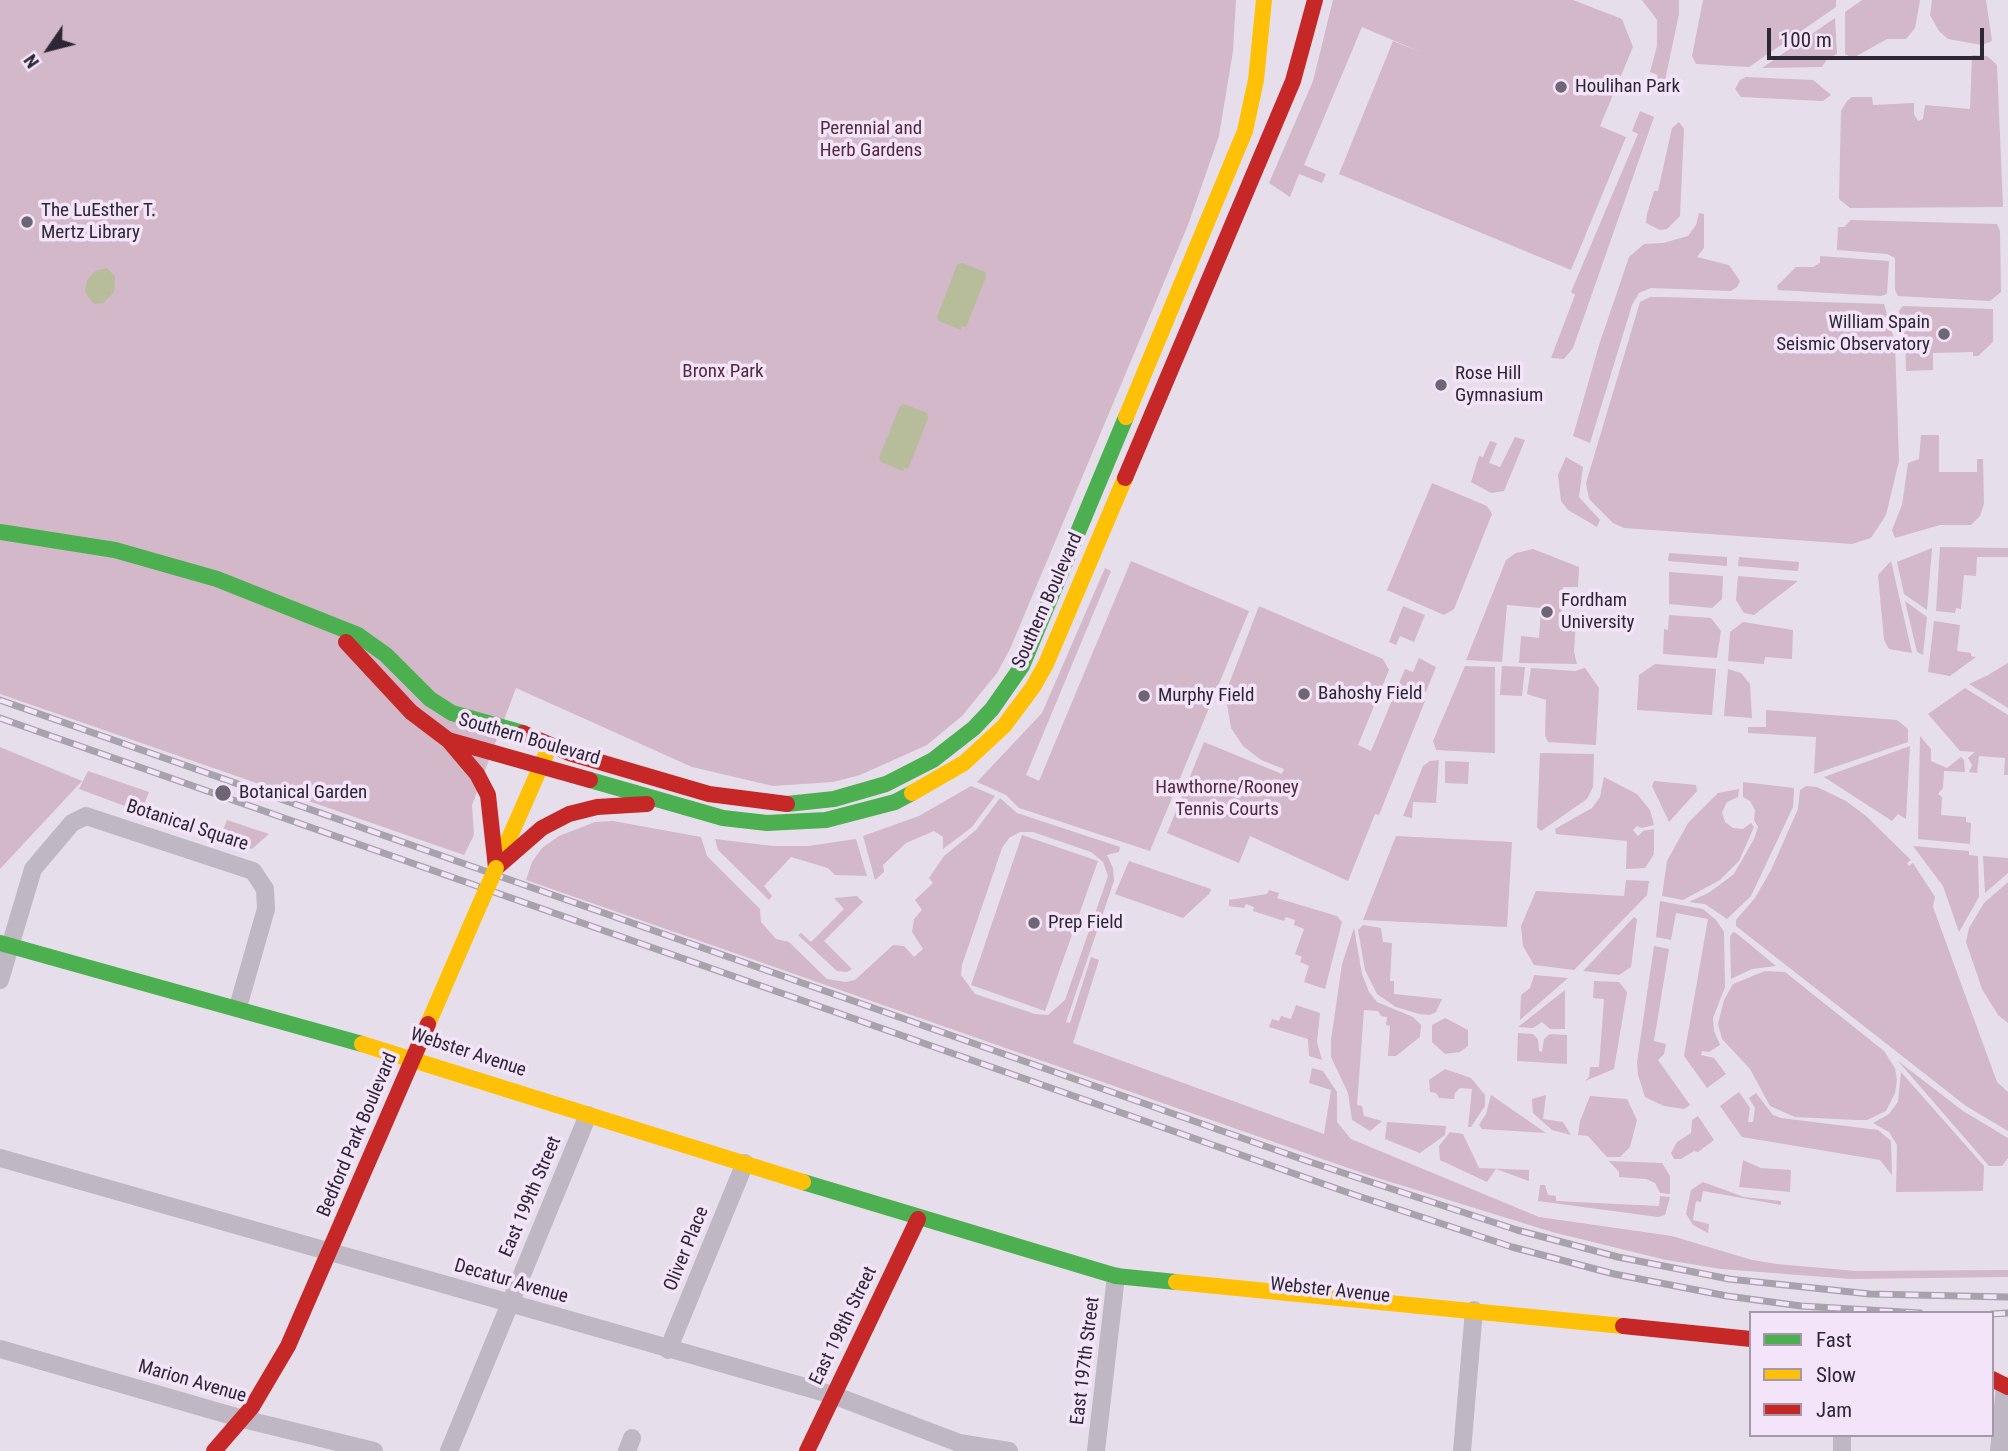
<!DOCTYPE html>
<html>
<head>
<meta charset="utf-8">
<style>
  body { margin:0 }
  #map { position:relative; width:2008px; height:1451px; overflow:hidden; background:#e7deeb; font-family:"Roboto Condensed",sans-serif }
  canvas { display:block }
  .legend { position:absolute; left:1749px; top:1311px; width:245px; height:126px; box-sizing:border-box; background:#f3e4f9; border:2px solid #a498aa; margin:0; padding:9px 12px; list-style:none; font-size:21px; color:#2d2634 }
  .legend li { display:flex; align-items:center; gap:14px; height:35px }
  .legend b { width:35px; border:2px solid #a498aa }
  .north { position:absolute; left:14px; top:14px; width:70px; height:70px; -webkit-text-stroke:5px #f3e4f9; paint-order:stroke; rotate:235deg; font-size:19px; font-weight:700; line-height:28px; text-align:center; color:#2d2634 }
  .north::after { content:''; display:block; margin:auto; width:24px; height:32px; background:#2d2634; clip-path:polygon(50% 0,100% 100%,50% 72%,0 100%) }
  .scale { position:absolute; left:1767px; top:28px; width:217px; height:32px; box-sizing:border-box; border:4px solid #2d2634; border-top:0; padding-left:9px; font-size:21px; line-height:24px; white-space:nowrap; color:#2d2634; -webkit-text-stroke:5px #f3e4f9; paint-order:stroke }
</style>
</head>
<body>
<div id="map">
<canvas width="2008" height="1451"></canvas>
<ul class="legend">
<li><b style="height:9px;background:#4caf50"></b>Fast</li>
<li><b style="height:9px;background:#ffc107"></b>Slow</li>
<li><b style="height:9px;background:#c62828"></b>Jam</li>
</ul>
<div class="north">N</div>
<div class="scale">100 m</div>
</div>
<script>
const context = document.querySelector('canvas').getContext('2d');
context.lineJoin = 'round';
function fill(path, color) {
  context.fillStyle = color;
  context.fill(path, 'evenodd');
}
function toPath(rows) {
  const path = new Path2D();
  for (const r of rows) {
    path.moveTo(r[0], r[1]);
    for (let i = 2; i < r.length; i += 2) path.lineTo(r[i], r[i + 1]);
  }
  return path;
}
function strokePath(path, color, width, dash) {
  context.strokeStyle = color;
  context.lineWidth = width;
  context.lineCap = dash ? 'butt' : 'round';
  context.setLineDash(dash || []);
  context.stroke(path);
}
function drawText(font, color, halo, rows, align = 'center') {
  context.font = font + ' "Roboto Condensed",sans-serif';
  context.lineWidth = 7;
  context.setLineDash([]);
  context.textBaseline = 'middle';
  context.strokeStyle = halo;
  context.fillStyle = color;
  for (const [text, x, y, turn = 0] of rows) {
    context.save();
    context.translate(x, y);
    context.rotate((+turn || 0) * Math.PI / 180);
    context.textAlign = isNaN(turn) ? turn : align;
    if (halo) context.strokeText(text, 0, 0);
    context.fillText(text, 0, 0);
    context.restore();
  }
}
fill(toPath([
  [0,0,1236,0,1233,51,1219,136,1188,225,1010,649,997,673,962,716,927,745,860,775,833,782,773,786,692,767,516,688,472,805,474,835,464,855,0,694],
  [1333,0,1573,0,1622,19,1633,47,1600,126,1626,137,1571,270,1339,174,1393,41,1423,53,1362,27,1304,165,1326,174,1322,183,1299,174,1290,197,1269,183,1313,81],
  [1642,0,1679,0,1679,14,1664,85,1655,82,1658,75,1650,72,1657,46,1657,20],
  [1703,0,1836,0,1836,7,1749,67,1696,64,1692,56],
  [1862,0,1920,0,1915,28,1906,39,1887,39,1853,58,1845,54,1845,12],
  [1932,0,1986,0,1992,41,1982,45,1948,39,1939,31,1930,15],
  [1835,18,1837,54,1827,59,1822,67,1762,68],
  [1972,55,1987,56,1997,65,2003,207,1850,208,1839,199,1841,111,1847,101,1852,97,1872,97,1873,105,1914,103,1914,114,1918,121,1923,119,1925,105,1970,109],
  [1746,77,1813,80,1831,95,1823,101,1741,97,1735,89,1740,80],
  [1640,111,1654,117,1573,348,1564,359,1551,358,1575,295,1571,292,1638,134,1632,131],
  [1679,122,1684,129,1680,216,1667,229,1660,230,1646,223,1647,214,1654,191,1658,191,1672,128],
  [1699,213,1704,214,1704,248,1697,257,1729,265,1740,281,1737,287,1731,291,1651,288,1639,293,1632,305,1590,443,1573,436,1599,345,1629,257,1644,244,1663,243,1688,236,1696,225],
  [1851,220,1997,224,2000,231,2001,292,1990,301,1898,296,1895,290,1895,258,1887,254,1837,250,1838,227,1844,227],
  [1820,256,1889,261,1887,294,1881,296,1778,290,1777,286,1796,267,1813,267,1820,263],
  [1664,297,1884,304,1895,343,1899,461,1886,515,1871,538,1852,544,1624,528,1613,523,1589,499,1586,483,1640,302,1650,297],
  [1903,306,1993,309,1993,342,1978,356,1973,356,1973,352,1933,353,1933,370,1906,371,1905,338,1899,311],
  [1921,435,1939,435,1939,472,1977,472,1977,459,1983,459,1984,504,1980,516,1971,525,1940,525,1895,538,1892,530,1902,505,1908,463,1919,459],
  [1515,437,1525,440,1504,491,1491,493,1471,482,1479,456,1483,457,1490,441,1497,443,1489,463,1500,467],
  [1566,457,1583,467,1579,497,1600,520,1597,527,1568,510,1561,501,1558,475],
  [1432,483,1487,506,1492,514,1454,609,1444,615,1387,590],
  [1940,547,2008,548,2008,557,1977,557,1976,576,1964,575,1961,609,1956,608,1955,613,1936,611],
  [1932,548,1927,610,1904,594,1897,562],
  [1533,549,1579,567,1578,587,1563,587,1561,617,1576,619,1574,652,1577,664,1519,663,1521,636,1539,638,1541,608,1507,605,1502,662,1466,660,1506,560,1516,553],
  [1669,553,1727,557,1727,566,1668,561],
  [1739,557,1799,562,1798,571,1738,566],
  [1131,561,1249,611,1150,851,1019,808,1006,795,977,782,1042,713,1105,568,1111,571,1026,775,1039,781],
  [1891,561,1912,653,1889,649,1884,640,1878,575],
  [1669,572,1723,576,1722,599,1712,608,1669,604],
  [1738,576,1798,581,1754,615,1744,613,1736,600],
  [1905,601,1927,617,1923,655,1917,652],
  [1259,606,1383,659,1389,670,1358,745,1371,751,1405,669,1413,672,1419,658,1436,667,1426,692,1420,690,1418,693,1417,697,1425,701,1379,815,1375,814,1348,881,1250,836,1239,863,1167,833,1204,742,1282,774,1284,769,1261,760,1243,746,1231,728,1227,704,1229,684],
  [1403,606,1425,615,1414,642,1400,636,1396,645,1389,642],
  [1669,615,1711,618,1721,631,1717,658,1663,654,1664,629,1668,630],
  [1934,621,1960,625,1957,651,1971,653,1971,656,1976,657,1950,676,1928,672],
  [1743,622,1793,630,1792,659,1765,657,1764,664,1728,661,1730,632],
  [2008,663,2008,708,1969,684,1988,675],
  [1655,664,1716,669,1712,715,1637,710,1639,675],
  [1465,666,1495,667,1495,753,1436,750,1433,741],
  [1502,666,1525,667,1522,696,1500,695],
  [1531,668,1575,671,1585,668,1599,688,1596,745,1548,742,1545,735,1546,700,1527,694],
  [1728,669,1741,673,1750,684,1752,718,1724,716],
  [1965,688,2008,715,2008,775,2004,775,2005,758,1979,756,1977,773,1969,772,1972,765,1968,758,1975,752,1960,751,1928,714],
  [1766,710,1897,720,1908,729,1908,742,1814,774,1816,737,1748,733,1748,727,1766,727],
  [1920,736,1931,749,1931,761,1947,768,1961,757,1964,760,1965,772,1944,771,1943,788,1938,794,1942,797,1941,815,1966,817,1966,822,1971,823,1970,844,1918,839],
  [1910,746,1906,819,1898,814,1892,821,1824,777],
  [0,747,82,781,0,869],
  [1540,753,1594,754,1593,787,1587,799,1541,831,1537,827],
  [1439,760,1436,803,1413,802,1412,818,1403,816,1423,766,1430,761],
  [1445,761,1469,762,1468,784,1445,783],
  [88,771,149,792,141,812,79,789],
  [1604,777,1637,794,1650,810,1654,825,1642,828,1637,826,1633,830,1638,836,1643,831,1654,829,1654,854,1645,868,1626,869,1627,841,1556,834,1555,829,1592,808,1600,797],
  [1654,781,1696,785,1697,791,1669,822,1652,786],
  [1743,782,1794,788,1793,807,1751,896,1727,919,1705,904,1689,902,1710,892,1734,874,1754,839,1758,827,1754,820,1755,810,1750,801,1743,797],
  [971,786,995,796,972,827,943,849,943,837,934,831,906,843,883,865,884,872,875,880,863,836,919,816],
  [1806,786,1817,787,1846,801,1866,816,1911,860,1907,863,1909,866,1913,863,1935,897,1933,907,1997,1082,2008,1092,2008,1131,1966,1106,1736,926,1736,920,1755,898,1771,870,1798,809,1800,790],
  [1739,789,1738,797,1727,802,1722,812,1725,822,1733,828,1743,829,1751,823,1754,827,1739,861,1720,880,1683,900,1662,896,1667,861,1688,823,1718,793],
  [1000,798,1017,813,1120,847,1119,852,1107,855,1113,868,1114,881,1066,1022,1070,1023,1091,957,1099,960,1073,1043,1324,1134,1331,1090,1309,1083,1312,1068,1323,1071,1337,1092,1337,1122,1351,1139,1539,1217,1672,1236,1752,1260,1777,1264,1856,1271,2008,1270,2008,1277,1851,1279,1721,1269,1666,1260,1552,1232,1368,1175,526,880,532,862,542,848,559,836,595,822,613,821,701,837,707,856,760,909,761,922,776,939,789,942,827,979,846,982,855,980,893,945,904,946,914,957,923,949,912,932,914,919,922,910,915,900,933,883,929,878,944,856,976,830],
  [1020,832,1033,832,1091,852,1103,862,1108,876,1065,1000,1048,1015,1035,1014,975,994,961,975,962,965,1002,848,1009,838],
  [227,820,269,834,252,849,220,837],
  [1022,835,1098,861,1045,1011,971,985],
  [1396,836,1512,842,1507,927,1363,920],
  [715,839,773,846,808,846,856,839,867,876,835,875,828,868,791,857,764,886,772,896,769,900,718,850],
  [1913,846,1969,851,1969,855,1978,856,1979,897,1959,932,1943,886],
  [1983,856,2008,858,2008,873,1985,893],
  [1129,861,1211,889,1210,893,1183,918,1115,894],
  [1626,880,1649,881,1647,895,1574,970,1534,965,1523,946,1521,926,1536,891,1624,896],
  [2008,882,2008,1023,1998,1015,1982,989,1966,942,1969,928,1984,903],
  [1269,890,1279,893,1277,898,1337,916,1342,922,1325,989,1304,982,1309,966,1300,962,1302,957,1295,954,1304,929,1294,925,1295,920,1286,917,1284,921,1253,911,1254,907,1246,904,1244,908,1229,906,1229,900,1267,894],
  [857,896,863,902,824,941,852,969,847,972,837,971,798,935,801,933,811,942,844,909,834,898],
  [1660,901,1703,909,1716,920,1724,932,1725,987,1713,1018,1714,1031,1720,1045,1709,1052,1702,1051,1701,1055,1714,1058,1726,1074,1707,1088,1684,1056,1708,919,1676,913,1671,940,1656,937],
  [1634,917,1637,919,1631,967,1619,975,1583,971],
  [1363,925,1381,928,1383,942,1392,943,1390,981,1394,981,1394,994,1442,999,1436,1012,1430,1015,1419,1014,1396,1007,1377,994,1365,970,1358,930],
  [1354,928,1362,974,1369,992,1377,1002,1413,1017,1421,1025,1420,1037,1396,1056,1388,1056,1390,1026,1386,1025,1387,1017,1381,1016,1378,1011,1364,1010,1357,1105,1362,1106,1364,1116,1382,1121,1370,1131,1352,1120,1348,1093,1331,1057,1331,1040,1342,964],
  [1733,932,1736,933,1776,966,1752,969,1731,979,1730,937],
  [1654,946,1669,949,1654,1041,1666,1044,1664,1054,1658,1060,1690,1105,1684,1109,1664,1106,1645,1097,1638,1075,1637,1062],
  [1765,971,1785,972,1884,1051,1895,1068,1897,1080,1895,1093,1886,1111,1867,1120,1856,1120,1795,1117,1770,1106,1750,1069,1722,1039,1718,1024,1724,1000,1733,984],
  [1534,975,1568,978,1520,1020,1521,995,1530,988],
  [1594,981,1619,982,1627,992,1614,1069,1585,1081,1589,1077,1590,1067,1599,1067,1604,999,1593,998],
  [1565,990,1565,1029,1550,1029,1542,1022,1533,1028,1518,1027],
  [1296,1005,1320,1013,1317,1042,1322,1060,1309,1056,1308,1039,1269,1027,1272,1019,1279,1021,1281,1016,1291,1019],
  [1445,1018,1468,1030,1468,1046,1460,1052,1445,1054,1432,1042,1432,1025],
  [1518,1033,1533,1034,1538,1039,1539,1051,1542,1052,1544,1039,1550,1034,1567,1035,1567,1064,1517,1061],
  [1898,1061,1963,1111,2008,1138,2008,1158,2002,1166,1989,1166],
  [1445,1069,1471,1078,1485,1095,1485,1106,1471,1127,1468,1127,1472,1089,1460,1088,1455,1093,1454,1099,1439,1098,1436,1093,1430,1092,1429,1080],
  [1901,1072,1984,1166,1983,1191,1896,1192,1897,1145,1889,1132,1873,1123,1889,1114,1898,1102],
  [1739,1092,1750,1108,1748,1122,1753,1122,1755,1108,1749,1098,1756,1093,1773,1115,1781,1118,1878,1130,1891,1141,1892,1175,1880,1160,1742,1137,1720,1106],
  [1491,1095,1546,1133,1482,1129,1479,1125,1486,1114],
  [1546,1095,1543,1119,1563,1122,1571,1135,1552,1130,1533,1113,1532,1099],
  [1590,1096,1627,1099,1637,1120,1630,1147,1620,1157,1607,1157,1588,1136,1578,1135,1580,1121],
  [1698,1116,1714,1140,1698,1152,1694,1151,1681,1159,1674,1159,1671,1153,1677,1142,1691,1133,1692,1120],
  [1387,1122,1446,1126,1445,1135,1420,1153,1385,1139],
  [1450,1132,1463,1134,1479,1168,1529,1170,1529,1181,1496,1169,1487,1182,1440,1160,1439,1146],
  [1743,1160,1761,1168,1791,1170,1790,1192,1739,1187],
  [1609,1161,1662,1163,1670,1176,1670,1194,1660,1193,1655,1183,1646,1179,1619,1177,1619,1172],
  [1703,1182,1744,1197,1781,1201,1781,1205,1703,1191,1701,1202,1696,1201,1693,1220,1709,1224,1708,1233,1693,1225,1686,1214,1691,1190],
  [1540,1185,1545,1185,1548,1195,1556,1196,1556,1201,1659,1206,1660,1196,1670,1197,1665,1215,1658,1217,1538,1201]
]), '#d2b8c8');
fill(toPath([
  [962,263,985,272,986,277,966,327,962,326,961,330,939,321,937,317,957,265],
  [107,268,115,277,114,292,103,303,94,304,85,292,87,280,95,271],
  [904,404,927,413,928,418,908,469,904,467,903,471,881,462,879,457,900,406]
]), '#b7bc9a');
strokePath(toPath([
  [0,980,33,869,72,823,86,816,253,871,265,889,266,909,238,1007],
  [0,1158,833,1395,959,1443,1009,1451],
  [0,1349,243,1419,374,1451],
  [668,1350,745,1163],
  [449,1451,588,1115],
  [627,1451,632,1438],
  [1096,1451,1116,1276],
  [1462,1451,1474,1310],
  [1842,1451,1842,1435],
  [1999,1451,2005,1386]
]), '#bfb7c4', 18);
strokePath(toPath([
  [0,532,115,550,217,579,358,635,386,655,430,699,452,713,523,733],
  [590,780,723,818,767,823,826,820,895,802,912,793],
  [787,804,834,799,886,784,933,760,974,728,992,709,1022,666,1126,417],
  [0,943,362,1044],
  [803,1182,1116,1276,1176,1282]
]), '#4caf50', 16);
strokePath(toPath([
  [1126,417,1245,131,1256,80,1264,0],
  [912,793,964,763,1004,726,1033,687,1046,664,1125,478],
  [496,868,548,750],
  [428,1024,480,904],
  [362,1044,803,1182],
  [1176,1282,1623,1326]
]), '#ffc107', 16);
strokePath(toPath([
  [1125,478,1293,81,1315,0],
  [346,642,411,712,448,740,590,780],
  [523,733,569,753,709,794,787,804],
  [449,741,477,774,488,795,496,868],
  [496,868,542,828,569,814,597,807,647,804],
  [1623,1326,1751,1339],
  [1992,1379,2008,1387],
  [214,1451,252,1407,288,1346,428,1024],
  [807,1451,918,1219]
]), '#c62828', 16);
const rail = toPath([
  [0,700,1310,1162,1517,1230,1618,1257,1729,1279,1870,1294,2008,1297],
  [0,718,1352,1194,1512,1247,1614,1274,1727,1296,1801,1306,1920,1313],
  [1992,1314,2008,1313]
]);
strokePath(rail, '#a7a2ab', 7);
strokePath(rail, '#f3e4f9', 4.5, [13]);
strokePath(toPath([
  [480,904,496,868]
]), '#ffc107', 16);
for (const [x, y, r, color] of [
  [1561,87,7,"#6e6674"],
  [27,222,7,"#6e6674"],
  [1944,334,7,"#6e6674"],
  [1441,385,7,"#6e6674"],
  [1547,612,7,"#6e6674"],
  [1304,694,7,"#6e6674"],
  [1144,696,7,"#6e6674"],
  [223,793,9,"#6e6674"],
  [1034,923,7,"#6e6674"]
]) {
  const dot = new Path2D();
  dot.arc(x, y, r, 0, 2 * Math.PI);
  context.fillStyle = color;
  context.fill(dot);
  strokePath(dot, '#f3e4f9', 2.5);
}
drawText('19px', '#2d2634', '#f3e4f9', [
  ["Houlihan Park",1575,87],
  ["The LuEsther T.",41,211],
  ["Mertz Library",41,233],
  ["William Spain",1930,323,"right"],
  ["Seismic Observatory",1930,345,"right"],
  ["Rose Hill",1455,374],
  ["Gymnasium",1455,396],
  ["Fordham",1561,601],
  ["University",1561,623],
  ["Bahoshy Field",1318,694],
  ["Murphy Field",1158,696],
  ["Botanical Garden",239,793],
  ["Prep Field",1048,923]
], 'left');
drawText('19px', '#532a3d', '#f3e4f9', [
  ["Perennial and",871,129],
  ["Herb Gardens",871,151],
  ["Bronx Park",723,372],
  ["Hawthorne/Rooney",1227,788],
  ["Tennis Courts",1227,810]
]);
drawText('19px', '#2d2634', '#f3e4f9', [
  ["Southern Boulevard",1048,601,-66],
  ["Southern Boulevard",529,740,16],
  ["Botanical Square",187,826,18],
  ["Webster Avenue",468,1053,18],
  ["Bedford Park Boulevard",358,1135,-67],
  ["East 199th Street",531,1197,-67],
  ["Oliver Place",687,1249,-68],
  ["Decatur Avenue",511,1282,16],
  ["Webster Avenue",1330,1291,6],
  ["East 198th Street",844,1326,-64],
  ["East 197th Street",1086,1361,-83],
  ["Marion Avenue",192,1382,16]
]);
</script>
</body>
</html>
